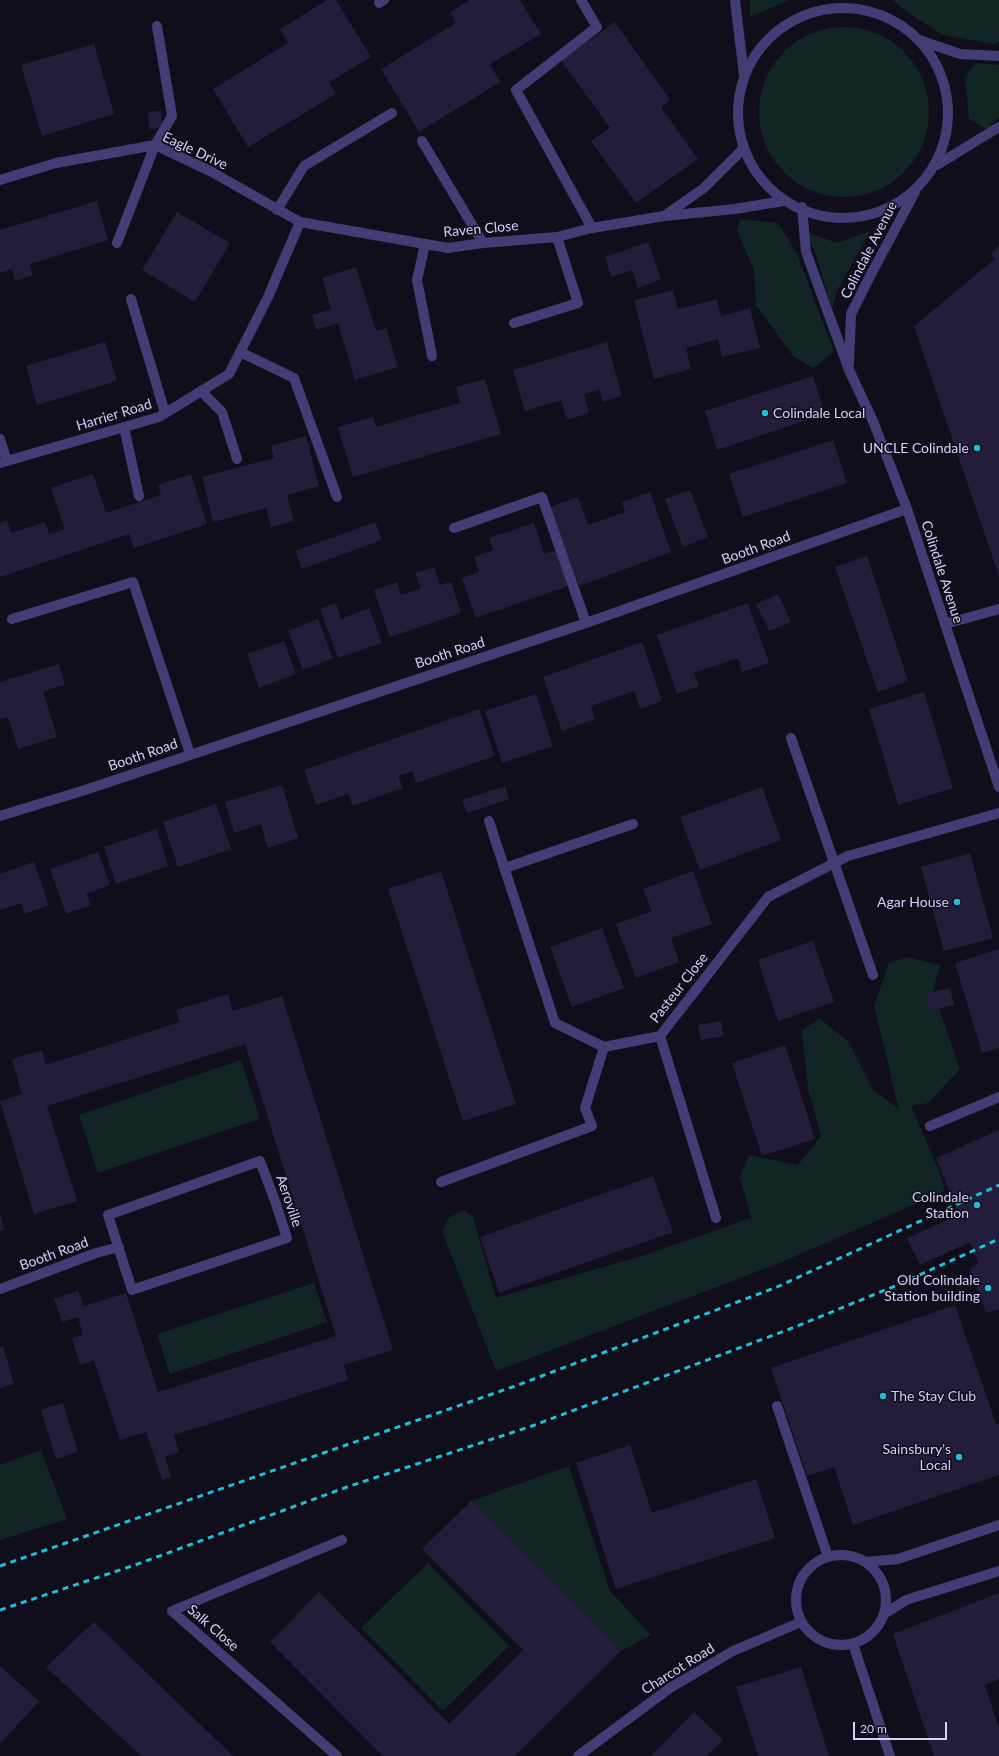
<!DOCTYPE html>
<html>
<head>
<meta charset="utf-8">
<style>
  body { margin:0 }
  #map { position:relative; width:999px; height:1756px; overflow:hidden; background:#110e1c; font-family:Lato,sans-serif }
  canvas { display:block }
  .scale { position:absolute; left:853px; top:1722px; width:94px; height:18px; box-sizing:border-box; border:2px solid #d5cff9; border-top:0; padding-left:5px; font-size:12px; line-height:14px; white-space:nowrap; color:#d5cff9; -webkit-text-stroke:3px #110e1c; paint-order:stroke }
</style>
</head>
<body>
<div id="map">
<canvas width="999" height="1756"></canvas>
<div class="scale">20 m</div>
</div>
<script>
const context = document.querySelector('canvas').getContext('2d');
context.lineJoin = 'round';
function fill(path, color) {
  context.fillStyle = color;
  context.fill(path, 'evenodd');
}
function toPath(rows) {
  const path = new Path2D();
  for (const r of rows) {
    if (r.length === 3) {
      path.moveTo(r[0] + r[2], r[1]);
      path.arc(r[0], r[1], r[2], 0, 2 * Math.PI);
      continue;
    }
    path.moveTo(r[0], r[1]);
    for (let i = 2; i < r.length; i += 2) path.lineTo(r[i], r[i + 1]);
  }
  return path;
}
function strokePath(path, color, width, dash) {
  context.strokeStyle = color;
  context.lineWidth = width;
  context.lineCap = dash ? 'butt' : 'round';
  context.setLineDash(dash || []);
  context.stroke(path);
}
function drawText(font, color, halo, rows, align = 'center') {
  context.font = font + ' Lato,sans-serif';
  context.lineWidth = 3;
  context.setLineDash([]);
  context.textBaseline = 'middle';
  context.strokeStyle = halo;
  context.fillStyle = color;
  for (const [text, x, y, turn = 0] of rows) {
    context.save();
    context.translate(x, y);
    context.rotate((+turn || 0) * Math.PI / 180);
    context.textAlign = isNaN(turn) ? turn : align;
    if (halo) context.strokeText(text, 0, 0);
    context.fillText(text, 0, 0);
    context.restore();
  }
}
fill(toPath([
  [750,0,789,0,750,17],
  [893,0,999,0,999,42,994,44,943,35,907,12],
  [844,112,85],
  [975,63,999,65,999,117,986,129,969,119,965,78],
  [740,219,778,223,797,254,834,352,813,368,793,356,756,305,754,270,737,231],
  [803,231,837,243,870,231,838,289,832,308,814,249],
  [908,957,940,965,933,991,960,1069,928,1103,911,1106,939,1171,945,1191,782,1262,496,1371,442,1231,449,1218,463,1210,473,1217,496,1298,645,1255,751,1218,740,1177,749,1155,798,1165,821,1136,808,1089,802,1031,819,1018,848,1041,873,1090,899,1109,874,1006,889,963],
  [241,1060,260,1119,98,1173,79,1115],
  [314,1283,327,1322,170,1374,157,1334],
  [41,1450,67,1519,0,1540,0,1465],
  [569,1466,610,1591,651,1635,621,1651,471,1501],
  [428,1563,509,1646,443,1711,361,1628]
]), '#122525');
fill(toPath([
  [327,0,336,0,371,57,329,82,336,94,248,147,213,89,288,43,280,29],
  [470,0,520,0,541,34,490,64,500,82,419,132,381,69,456,23,450,12],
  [615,22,670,100,661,107,698,159,636,203,591,141,610,128,561,60],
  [94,44,114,114,42,136,21,65],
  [161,111,162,128,149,129,148,112],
  [97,201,108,240,30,264,33,275,15,281,12,269,0,273,0,230],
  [177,212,230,243,195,302,142,270],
  [648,242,661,279,638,288,632,270,611,277,605,257],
  [999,246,999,576,914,326,995,259,991,254],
  [356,267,376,331,386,328,398,367,355,380,338,323,316,330,312,315,331,309,322,278],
  [673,290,678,309,717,299,721,316,750,308,760,348,722,357,718,339,686,348,691,369,654,379,634,300],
  [105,342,117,381,37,405,26,366],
  [607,342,622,396,603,402,599,390,584,394,589,413,567,420,561,400,525,411,513,370],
  [813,376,825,414,717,450,705,411],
  [485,379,501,434,353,477,338,427,373,417,376,427,460,403,456,387],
  [306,436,319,486,287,495,294,521,271,527,266,508,213,522,202,477,274,458,271,446],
  [833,440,847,483,743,517,729,474],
  [93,474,106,513,161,495,158,485,191,474,207,524,134,548,129,534,0,577,0,523,7,520,11,533,45,522,49,534,65,529,51,488],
  [690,490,708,537,683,547,665,499],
  [650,492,671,552,579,586,550,507,578,497,588,525,625,512,622,502],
  [375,522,382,540,302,569,295,551],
  [534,523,544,554,556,550,568,586,476,618,462,578,479,572,474,557,493,550,489,538],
  [867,556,908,681,878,692,835,567],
  [434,567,440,585,451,582,461,613,390,637,374,590,397,582,401,595,421,589,415,573],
  [778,594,791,622,769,631,756,604],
  [336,603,341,619,369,608,382,643,338,658,320,609],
  [748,603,769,663,742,672,738,658,694,673,699,686,677,694,657,635],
  [318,619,333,658,303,670,288,631],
  [284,641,296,674,259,688,247,654],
  [642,642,662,701,640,709,634,691,591,706,595,719,562,731,543,677],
  [59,664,65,685,43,691,57,737,18,749,8,717,0,719,0,682],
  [924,692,953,788,898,805,869,709],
  [536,694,553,746,502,763,485,711],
  [479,709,495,756,416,783,413,771,398,776,403,788,353,806,348,794,316,805,304,770],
  [282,785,298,838,268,848,261,824,234,833,225,802],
  [505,786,509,799,467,813,462,800],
  [762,787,781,840,700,870,680,817],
  [216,804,231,849,178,867,163,822],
  [157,829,168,866,116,884,104,847],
  [98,852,110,885,86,894,91,905,66,914,50,869],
  [970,853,993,938,944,951,921,867],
  [34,862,49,905,25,914,21,903,0,910,0,874],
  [441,871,516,1104,463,1121,388,889],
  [693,871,712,924,671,938,679,962,636,978,616,924,652,911,643,889],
  [602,928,624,988,572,1007,550,947],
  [813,941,834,1002,778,1021,758,960],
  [999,949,999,1048,982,1053,955,963],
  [950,988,954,1005,931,1011,926,994],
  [228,994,233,1011,282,996,393,1350,344,1365,348,1380,174,1435,179,1452,165,1457,171,1477,162,1480,146,1432,120,1440,94,1360,80,1365,72,1338,83,1335,78,1317,62,1322,54,1299,78,1291,84,1306,126,1293,158,1392,336,1336,245,1044,47,1106,77,1201,34,1214,0,1101,22,1094,12,1059,42,1050,46,1065,180,1022,176,1010],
  [721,1021,723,1036,701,1040,698,1025],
  [785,1045,815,1139,762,1156,732,1063],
  [999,1130,999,1309,986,1313,970,1268,978,1263,970,1242,920,1265,907,1238,959,1215,936,1158],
  [653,1176,673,1232,499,1293,480,1237],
  [0,1212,4,1230,0,1231],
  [955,1305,996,1424,999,1423,999,1475,853,1525,834,1467,807,1476,771,1368],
  [3,1346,14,1384,0,1388,0,1347],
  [63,1403,78,1452,56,1459,41,1410],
  [630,1445,652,1513,756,1479,775,1538,616,1589,576,1463],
  [471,1501,621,1651,515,1756,383,1756,270,1642,319,1592,449,1724,523,1650,422,1549],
  [999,1593,999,1679,985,1685,999,1729,999,1756,934,1756,893,1634],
  [94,1622,233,1756,141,1756,46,1667],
  [0,1666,39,1701,0,1744],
  [801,1667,829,1756,758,1756,736,1687],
  [694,1712,723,1740,707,1756,651,1756]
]), '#231c3b');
strokePath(toPath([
  [581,0,597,27,516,90,592,228],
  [735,0,744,75],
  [379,3,384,0],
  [843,113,105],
  [919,40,960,54,999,56],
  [422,141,483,243],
  [937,165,999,127],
  [0,180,56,163,155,145,212,172,300,222,448,248,483,243,557,237,592,228,664,216,735,209,783,201],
  [802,207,806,252,849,370,873,421,907,509,999,787],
  [277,210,304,166,392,113],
  [664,216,704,188,743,149],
  [117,243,155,145,172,116,157,26],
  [425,244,417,280,432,356],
  [131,299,165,413],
  [514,323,578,303,557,237],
  [240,352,294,378,337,497],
  [849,364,851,314,869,278,915,192],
  [201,391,222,412,237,459],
  [124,427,139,496],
  [0,439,7,461],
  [0,463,159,417,229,374,268,297,300,222],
  [454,528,542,497,586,623],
  [12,619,133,582,190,754],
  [945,624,999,609],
  [791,738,873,975],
  [0,816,85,790,586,623,907,509],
  [489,821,555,1023,604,1047,660,1036,768,897,848,856,999,813],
  [505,868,633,824],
  [660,1036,716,1218],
  [930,1126,999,1097],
  [260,1161,275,1201,287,1238,132,1290,108,1215,260,1161],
  [441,1182,592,1126,585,1108,604,1047],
  [0,1289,96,1253,119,1247],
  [777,1406,828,1557],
  [841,1600,45],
  [866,1562,898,1559,999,1525],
  [884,1614,906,1600,999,1571],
  [853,1644,890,1756],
  [337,1756,172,1611,342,1540],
  [578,1756,670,1688,733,1651,801,1622]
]), '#423e75', 10);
strokePath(toPath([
  [0,1566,518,1385,687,1321,777,1287,999,1185],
  [0,1610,135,1565,347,1487,532,1426,795,1327,895,1286,999,1239]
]), '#1bc0d9', 3, [6, 5]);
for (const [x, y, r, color] of [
  [765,413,4,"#1bc0d9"],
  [977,448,4,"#1bc0d9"],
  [957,902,4,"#1bc0d9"],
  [977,1205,4,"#1bc0d9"],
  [988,1288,4,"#1bc0d9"],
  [883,1396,4,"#1bc0d9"],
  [959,1457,4,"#1bc0d9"]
]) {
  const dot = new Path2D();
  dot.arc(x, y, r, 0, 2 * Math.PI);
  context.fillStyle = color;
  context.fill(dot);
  strokePath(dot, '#110e1c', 1.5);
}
drawText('14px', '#d5cff9', '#110e1c', [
  ["Eagle Drive",195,151,25],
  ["Raven Close",481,229,-5],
  ["Colindale Avenue",869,250,-63],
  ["Harrier Road",114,415,-17],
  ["Booth Road",756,548,-20],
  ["Colindale Avenue",942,572,72],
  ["Booth Road",450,653,-18],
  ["Booth Road",143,755,-19],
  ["Pasteur Close",679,988,-52],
  ["Aeroville",289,1201,71],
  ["Booth Road",54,1254,-20],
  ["Salk Close",213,1628,41],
  ["Charcot Road",678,1669,-32]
]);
drawText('14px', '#d5cff9', '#110e1c', [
  ["Colindale Local",773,413,"left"],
  ["UNCLE Colindale",969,448],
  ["Agar House",949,902],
  ["Colindale",969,1197],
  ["Station",969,1213],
  ["Old Colindale",980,1280],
  ["Station building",980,1296],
  ["The Stay Club",891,1396,"left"],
  ["Sainsbury's",951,1449],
  ["Local",951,1465]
], 'right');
</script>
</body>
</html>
